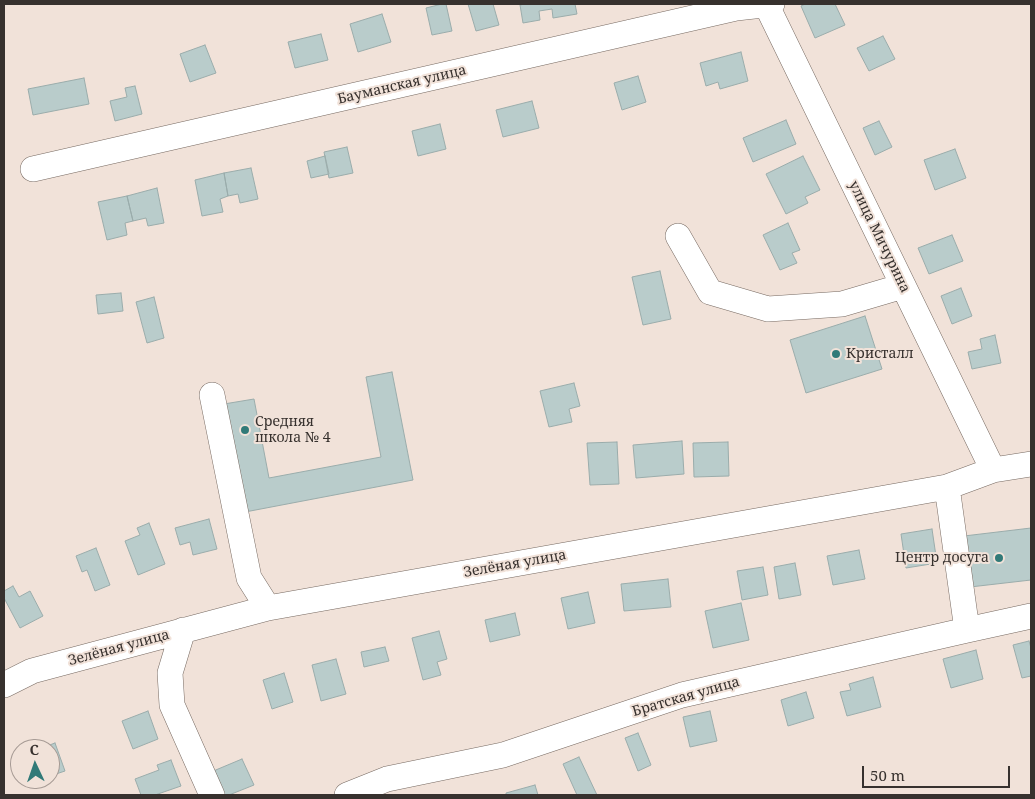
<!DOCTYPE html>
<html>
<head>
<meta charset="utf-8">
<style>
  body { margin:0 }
  #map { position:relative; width:1035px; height:799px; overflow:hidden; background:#f1e2d9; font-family:"Noto Serif",serif }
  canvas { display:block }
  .frame { position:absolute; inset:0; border:5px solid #37312e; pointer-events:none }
  .north { position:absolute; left:10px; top:739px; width:50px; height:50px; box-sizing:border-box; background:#f1e2d9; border:1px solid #a79b95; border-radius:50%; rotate:357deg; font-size:14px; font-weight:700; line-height:20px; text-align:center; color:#37312e }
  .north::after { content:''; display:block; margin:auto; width:18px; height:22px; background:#317a78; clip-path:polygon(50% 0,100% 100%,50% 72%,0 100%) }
  .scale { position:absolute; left:862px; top:766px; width:148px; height:22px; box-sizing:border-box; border:2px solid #37312e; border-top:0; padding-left:6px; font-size:15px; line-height:18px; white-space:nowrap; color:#37312e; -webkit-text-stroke:4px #f1e2d9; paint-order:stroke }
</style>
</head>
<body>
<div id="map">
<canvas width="1035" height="799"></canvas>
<div class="frame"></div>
<div class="north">С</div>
<div class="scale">50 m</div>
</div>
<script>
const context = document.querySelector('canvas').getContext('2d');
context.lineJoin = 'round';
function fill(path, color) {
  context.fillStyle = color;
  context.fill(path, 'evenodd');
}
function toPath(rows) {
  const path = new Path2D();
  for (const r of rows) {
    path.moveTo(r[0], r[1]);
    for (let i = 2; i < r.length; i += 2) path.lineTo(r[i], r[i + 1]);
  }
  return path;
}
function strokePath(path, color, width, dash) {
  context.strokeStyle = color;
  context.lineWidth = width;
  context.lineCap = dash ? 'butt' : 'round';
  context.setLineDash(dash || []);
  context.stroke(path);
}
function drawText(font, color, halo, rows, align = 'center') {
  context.font = font + ' "Noto Serif",serif';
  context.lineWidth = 4;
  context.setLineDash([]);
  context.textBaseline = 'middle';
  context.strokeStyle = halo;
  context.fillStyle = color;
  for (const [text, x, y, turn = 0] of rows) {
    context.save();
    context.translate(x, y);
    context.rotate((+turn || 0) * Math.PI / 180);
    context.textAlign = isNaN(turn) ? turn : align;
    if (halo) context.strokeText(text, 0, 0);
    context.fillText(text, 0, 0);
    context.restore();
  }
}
const building = toPath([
  [442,4,446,4,452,31,432,35,426,8,442,4],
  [468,4,493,4,499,25,476,31,468,4],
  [525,4,575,4,577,14,553,18,552,9,539,11,540,20,523,23,520,5,525,4],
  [805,4,835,4,845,25,815,38,801,6,805,4],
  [382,14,391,42,358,52,350,24,382,14],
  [321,34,328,60,295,68,288,42,321,34],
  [883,36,895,59,869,71,857,48,883,36],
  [205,45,216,73,190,82,180,54,205,45],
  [741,52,748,81,720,89,718,82,706,86,700,63,741,52],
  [638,76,646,102,622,110,614,83,638,76],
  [84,78,89,104,33,115,28,89,84,78],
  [135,86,142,114,115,121,110,101,127,97,125,88,135,86],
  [532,101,539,128,503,137,496,110,532,101],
  [786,120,796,144,753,162,743,138,786,120],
  [879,121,892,147,875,155,863,128,879,121],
  [440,124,446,149,418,156,412,131,440,124],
  [347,147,353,173,329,178,324,152,347,147],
  [955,149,966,178,935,190,924,160,955,149],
  [325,156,329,174,311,178,307,161,325,156],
  [803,156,820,190,805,197,808,203,786,214,766,174,803,156],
  [251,168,258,199,240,203,238,194,228,196,224,173,251,168],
  [224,173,228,196,220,199,223,212,202,216,195,180,224,173],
  [157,188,164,223,148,226,146,218,133,221,127,196,157,188],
  [127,196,133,221,125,223,127,235,107,240,98,202,127,196],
  [788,223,800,250,792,253,797,263,780,270,763,235,788,223],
  [952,235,963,261,929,274,918,248,952,235],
  [660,271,671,319,643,325,632,277,660,271],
  [961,288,972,316,952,324,941,296,961,288],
  [121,293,123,311,98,314,96,295,121,293],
  [154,297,164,338,147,343,136,302,154,297],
  [865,316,882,369,806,393,790,340,865,316],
  [995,335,1001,363,972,369,968,352,982,349,980,339,995,335],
  [392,372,413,480,245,512,224,404,254,399,269,478,381,457,366,377,392,372],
  [574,383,580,406,569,409,572,422,549,427,540,391,574,383],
  [682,441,684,474,636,478,633,445,682,441],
  [617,442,619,484,590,485,587,443,617,442],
  [728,442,729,476,694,477,693,443,728,442],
  [209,519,217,549,193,555,190,542,180,545,175,528,209,519],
  [149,523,165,564,138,575,125,541,140,535,137,528,149,523],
  [1031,528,1031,580,970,587,964,536,1031,528],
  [932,529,937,563,906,568,901,534,932,529],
  [96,548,110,585,95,591,87,570,82,572,76,556,96,548],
  [859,550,865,579,833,585,827,556,859,550],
  [795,563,801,595,779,599,774,567,795,563],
  [763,567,768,595,742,600,737,571,763,567],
  [668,579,671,607,624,611,621,584,668,579],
  [13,586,19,597,30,591,43,616,20,628,4,598,4,591,13,586],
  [588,592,595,623,568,629,561,598,588,592],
  [741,603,749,640,713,648,705,611,741,603],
  [515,613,520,635,490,642,485,620,515,613],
  [439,631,447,659,437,662,441,675,423,680,412,638,439,631],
  [1029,641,1031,648,1031,676,1022,678,1013,645,1029,641],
  [385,647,389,661,364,667,361,652,385,647],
  [976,650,983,679,951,688,943,659,976,650],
  [336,659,346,694,321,701,312,665,336,659],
  [284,673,293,702,272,709,263,680,284,673],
  [873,677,881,707,847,716,840,692,851,690,849,684,873,677],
  [806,692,814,718,788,726,781,700,806,692],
  [148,711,158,739,133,749,122,721,148,711],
  [710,711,717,741,690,747,683,717,710,711],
  [638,733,651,765,638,771,625,738,638,733],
  [55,743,65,771,50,776,50,749,39,749,55,743],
  [579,757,597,795,577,795,563,764,579,757],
  [242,759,254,785,229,795,221,795,211,772,242,759],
  [171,760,181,786,155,795,141,795,135,779,159,770,157,765,171,760],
  [535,785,538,795,506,795,506,793,535,785]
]);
fill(building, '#b9cccb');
strokePath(building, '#9aacab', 1);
const minor = toPath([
  [766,4,993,470],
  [33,169,736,8,772,4],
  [678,236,710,292,768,309,842,304,903,286],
  [212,395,249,578,268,608],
  [947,487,967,630],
  [183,630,170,673,172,705,212,795],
  [4,685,32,671,268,608,947,487,993,470,1031,464],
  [347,795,387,779,503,755,682,695,967,630,1031,616]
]);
strokePath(minor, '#776a62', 26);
strokePath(minor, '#fff', 25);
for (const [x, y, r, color] of [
  [836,354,5,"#317a78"],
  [245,430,5,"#317a78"],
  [999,558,5,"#317a78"]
]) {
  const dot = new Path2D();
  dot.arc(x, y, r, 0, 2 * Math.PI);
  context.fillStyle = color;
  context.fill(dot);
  strokePath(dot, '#f1e2d9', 2);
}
drawText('14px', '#37312e', '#f1e2d9', [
  ["Бауманская улица",402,85,-13],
  ["улица Мичурина",879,237,64],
  ["Зелёная улица",515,564,-10],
  ["Зелёная улица",119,648,-15],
  ["Братская улица",686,697,-16]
]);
drawText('14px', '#37312e', '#f1e2d9', [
  ["Кристалл",846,354],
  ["Средняя",255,422],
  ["школа № 4",255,438],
  ["Центр досуга",989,558,"right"]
], 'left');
</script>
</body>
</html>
